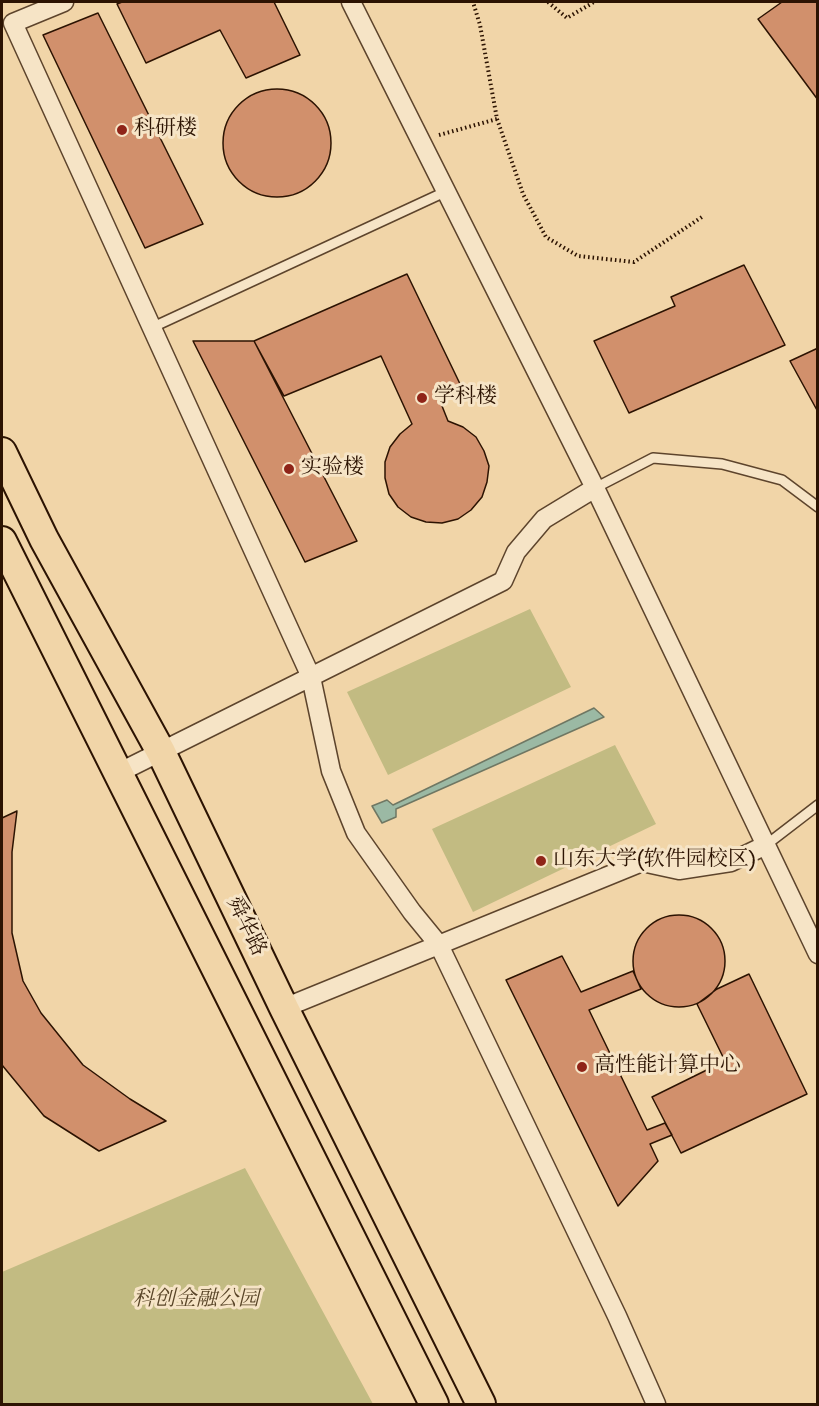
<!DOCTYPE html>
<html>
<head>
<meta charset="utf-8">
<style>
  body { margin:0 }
  #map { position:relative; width:819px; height:1406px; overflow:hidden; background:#f1d5a8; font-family:"IM FELL DW Pica",serif }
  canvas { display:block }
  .frame { position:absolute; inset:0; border:3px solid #2c1302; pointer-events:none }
</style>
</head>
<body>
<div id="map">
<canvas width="819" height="1406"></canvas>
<div class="frame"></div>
</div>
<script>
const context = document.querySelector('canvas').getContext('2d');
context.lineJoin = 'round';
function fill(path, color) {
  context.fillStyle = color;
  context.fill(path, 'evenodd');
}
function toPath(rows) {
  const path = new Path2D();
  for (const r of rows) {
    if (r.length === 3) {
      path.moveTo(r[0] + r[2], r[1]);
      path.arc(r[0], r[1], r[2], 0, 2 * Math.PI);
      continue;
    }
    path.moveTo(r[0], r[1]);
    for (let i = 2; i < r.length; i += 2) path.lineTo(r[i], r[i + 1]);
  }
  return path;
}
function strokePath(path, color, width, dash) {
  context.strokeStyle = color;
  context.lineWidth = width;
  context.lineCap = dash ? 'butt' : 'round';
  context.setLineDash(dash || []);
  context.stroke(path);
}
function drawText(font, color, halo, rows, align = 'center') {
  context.font = font + ' "IM FELL DW Pica","Noto Serif SC",serif';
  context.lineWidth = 6;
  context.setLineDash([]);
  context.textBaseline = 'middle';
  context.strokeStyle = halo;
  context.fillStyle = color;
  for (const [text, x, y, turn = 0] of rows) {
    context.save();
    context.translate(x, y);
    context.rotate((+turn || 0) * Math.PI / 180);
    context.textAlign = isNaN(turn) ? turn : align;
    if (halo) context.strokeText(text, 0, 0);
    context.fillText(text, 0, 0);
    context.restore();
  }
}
fill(toPath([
  [530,609,571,687,388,775,347,692],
  [615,745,656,824,473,912,432,829],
  [245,1168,373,1404,2,1404,2,1272]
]), '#c2bb82');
const water = toPath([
  [594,708,604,717,396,809,396,817,382,823,372,806,387,800,393,805,594,708]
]);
fill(water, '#9bb9a4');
strokePath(water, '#6f7763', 1.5);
const building = toPath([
  [122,2,274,2,300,55,246,78,220,30,146,63,117,4,122,2],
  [782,2,818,2,818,100,758,19,782,2],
  [98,13,203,224,145,248,43,35,98,13],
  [277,143,54],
  [744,265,785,345,629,413,594,341,675,306,671,297,744,265],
  [407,274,462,388,440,401,448,421,463,427,476,437,484,451,489,466,487,482,482,497,471,510,458,519,442,523,426,522,411,517,398,507,389,494,385,478,385,462,390,447,400,434,412,424,381,356,284,396,254,341,407,274],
  [193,341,254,341,357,541,305,562,193,341],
  [818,348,818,412,790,361,818,348],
  [17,811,12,852,12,933,23,981,41,1013,83,1065,130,1099,166,1121,99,1151,44,1116,2,1065,2,818,17,811],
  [679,961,46],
  [562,956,581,992,633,971,641,989,589,1010,647,1130,665,1123,672,1135,650,1144,658,1161,618,1206,506,980,562,956],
  [749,974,807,1094,681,1153,652,1097,725,1061,697,1004,717,989,749,974]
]);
fill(building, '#d1906c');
strokePath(building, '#2c1302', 1.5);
const service = toPath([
  [151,328,447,191],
  [595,488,653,458,722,464,782,480,818,507],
  [766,845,818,805]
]);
const minor = toPath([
  [64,2,13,23,311,677,331,771,356,833,412,912,439,945,617,1316,656,1404],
  [351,2,595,488,818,954],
  [118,773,503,581,516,552,544,519,595,488],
  [284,1008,642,862,679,870,731,862,766,845]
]);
const primary = toPath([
  [2,452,44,539,161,752,284,1008,481,1404],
  [2,541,434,1404]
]);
strokePath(service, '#5d442c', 12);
strokePath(minor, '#5d442c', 21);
strokePath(primary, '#2c1302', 32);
strokePath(toPath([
  [548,2,567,18,594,2],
  [497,119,523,194,546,237,578,256,634,262,702,217],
  [439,135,497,119,480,25,473,2]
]), '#2c1302', 4, [1.5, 3]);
strokePath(service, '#f6e4c6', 9);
strokePath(minor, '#f6e4c6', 18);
strokePath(primary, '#f1d5a8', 28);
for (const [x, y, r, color] of [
  [122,130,6,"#8f2418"],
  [422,398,6,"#8f2418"],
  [289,469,6,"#8f2418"],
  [541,861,6,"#8f2418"],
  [582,1067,6,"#8f2418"]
]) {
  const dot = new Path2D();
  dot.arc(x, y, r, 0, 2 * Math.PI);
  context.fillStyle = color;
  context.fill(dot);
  strokePath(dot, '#f6e4c6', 2);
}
drawText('21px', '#2c1302', '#f6e4c6', [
  ["科研楼",134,130],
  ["学科楼",434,398],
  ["实验楼",301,469],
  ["山东大学(软件园校区)",553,861],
  ["高性能计算中心",594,1067]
], 'left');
drawText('21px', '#2c1302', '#f6e4c6', [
  ["舜华路",245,927,64]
]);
drawText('italic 21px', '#594528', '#f6e4c6', [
  ["科创金融公园",196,1301]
]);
</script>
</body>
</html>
